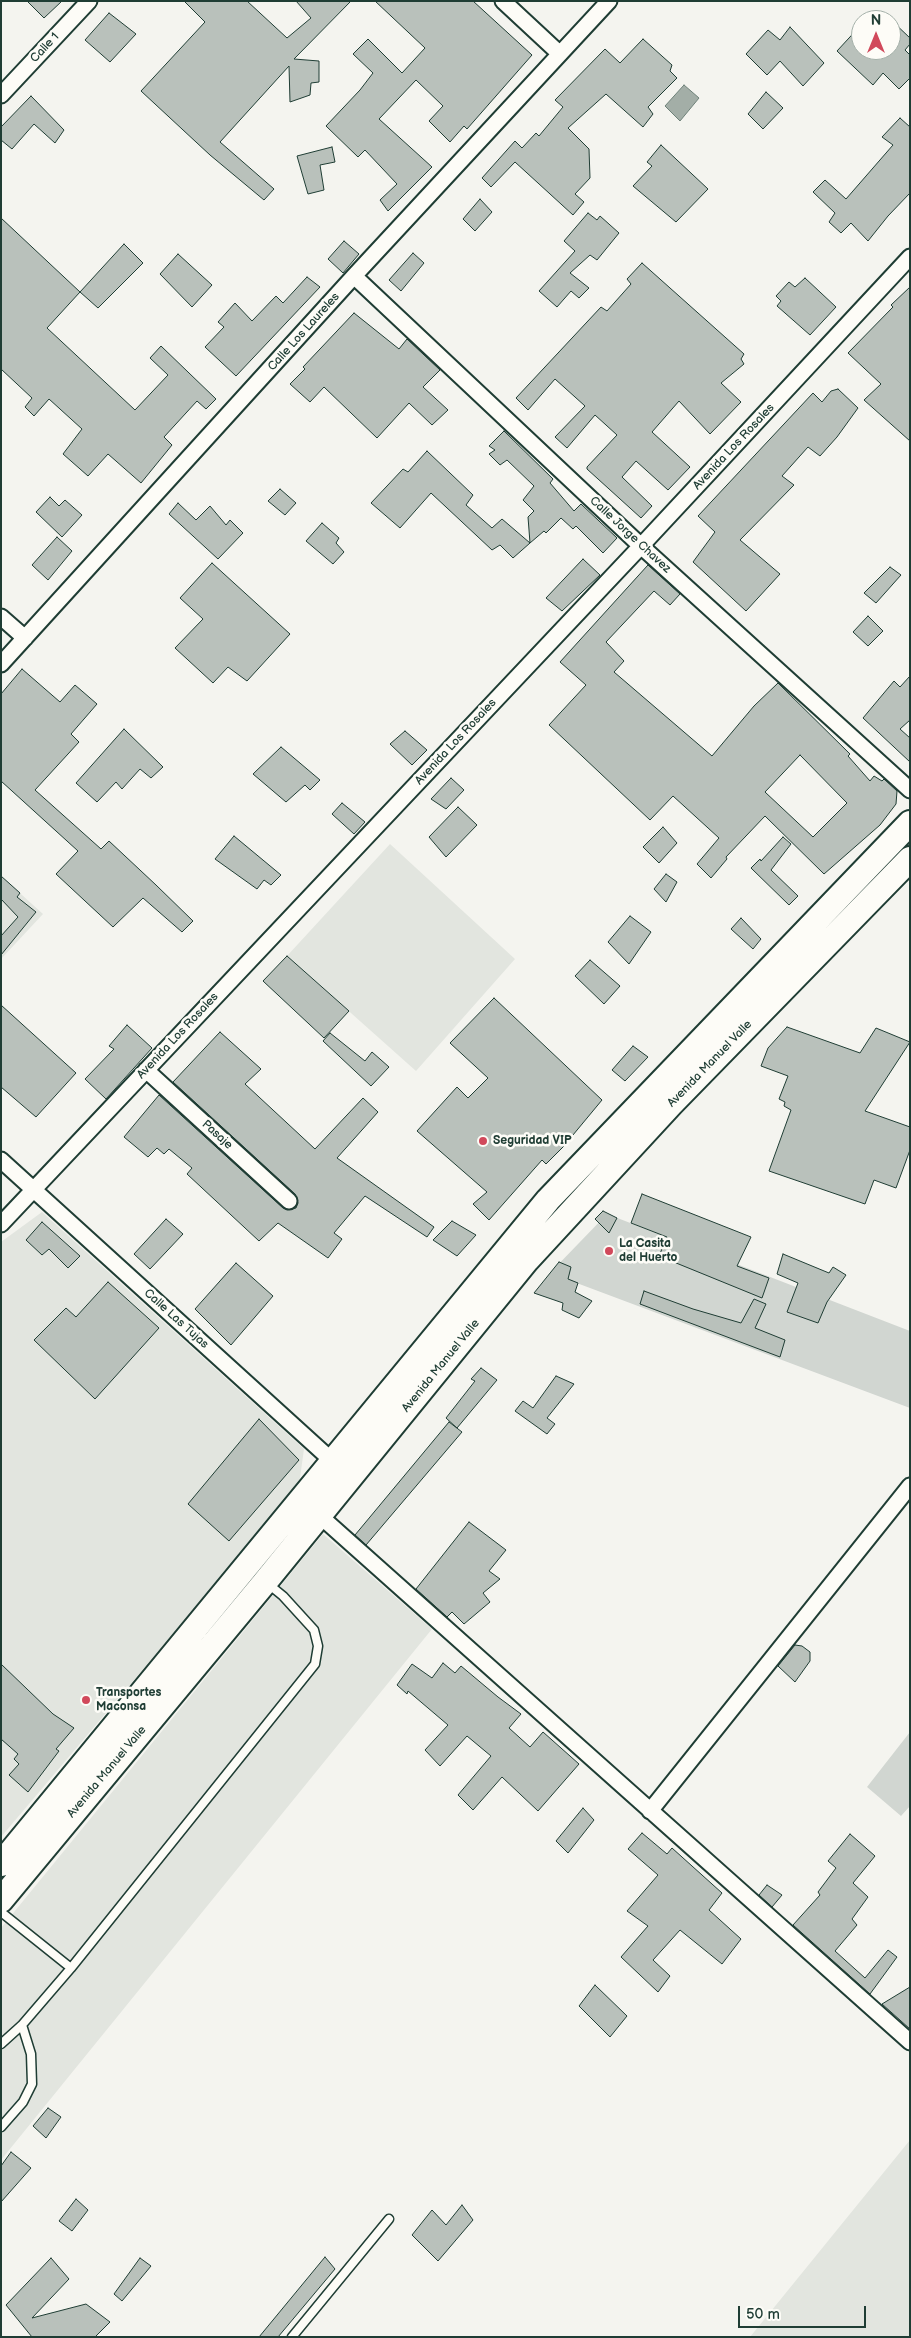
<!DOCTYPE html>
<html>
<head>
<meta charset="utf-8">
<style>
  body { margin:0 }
  #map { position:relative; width:911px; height:2338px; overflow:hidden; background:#f4f4ef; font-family:"Balsamiq Sans",sans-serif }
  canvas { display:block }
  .frame { position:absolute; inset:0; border:2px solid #1f3d34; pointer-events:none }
  .north { position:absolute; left:851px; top:10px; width:50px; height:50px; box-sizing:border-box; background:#fdfcf7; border:1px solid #a4b0a9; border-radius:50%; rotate:0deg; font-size:14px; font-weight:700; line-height:20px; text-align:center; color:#1f3d34 }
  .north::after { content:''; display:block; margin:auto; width:18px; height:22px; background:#d1495b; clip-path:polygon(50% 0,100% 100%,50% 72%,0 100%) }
  .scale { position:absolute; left:738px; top:2306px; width:128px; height:22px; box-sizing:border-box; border:2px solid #1f3d34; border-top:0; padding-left:6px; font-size:15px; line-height:18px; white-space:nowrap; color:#1f3d34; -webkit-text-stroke:4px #fdfcf7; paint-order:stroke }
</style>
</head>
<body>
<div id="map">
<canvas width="911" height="2338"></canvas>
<div class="frame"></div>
<div class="north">N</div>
<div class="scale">50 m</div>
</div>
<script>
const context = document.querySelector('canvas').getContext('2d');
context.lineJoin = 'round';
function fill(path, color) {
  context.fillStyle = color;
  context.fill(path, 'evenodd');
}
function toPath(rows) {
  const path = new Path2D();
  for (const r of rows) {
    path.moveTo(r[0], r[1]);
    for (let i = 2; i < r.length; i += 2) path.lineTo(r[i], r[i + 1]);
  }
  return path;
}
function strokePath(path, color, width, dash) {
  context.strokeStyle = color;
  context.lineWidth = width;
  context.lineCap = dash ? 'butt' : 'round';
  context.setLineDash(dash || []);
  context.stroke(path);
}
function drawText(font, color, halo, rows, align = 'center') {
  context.font = font + ' "Balsamiq Sans",sans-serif';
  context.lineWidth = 5;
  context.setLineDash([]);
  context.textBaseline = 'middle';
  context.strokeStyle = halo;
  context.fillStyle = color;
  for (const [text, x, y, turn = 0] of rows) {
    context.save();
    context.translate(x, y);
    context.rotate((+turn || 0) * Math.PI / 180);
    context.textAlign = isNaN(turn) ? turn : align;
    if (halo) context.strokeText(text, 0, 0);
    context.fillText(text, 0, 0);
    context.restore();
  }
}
fill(toPath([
  [390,844,515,959,416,1071,287,956],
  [1,876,43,914,1,959],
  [42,1212,304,1449,299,1485,1,1837,1,1242],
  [323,1534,432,1629,1,2160,1,1928],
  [910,2140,910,2337,750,2337]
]), '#e2e5df');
fill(toPath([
  [607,1214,910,1331,910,1408,550,1273],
  [910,1732,910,1806,901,1816,867,1787]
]), '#d1d6d1');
const water = toPath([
  [684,85,699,98,680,121,665,106,684,85]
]);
fill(water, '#a3aea7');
strokePath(water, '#6e8179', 1);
const building = toPath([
  [27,1,62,1,44,18,27,1],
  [184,1,247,1,287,38,311,18,296,1,351,1,294,59,319,61,319,82,311,83,310,95,290,102,289,66,220,142,274,189,264,200,210,155,141,91,205,22,184,1],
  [375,1,473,1,532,55,467,129,464,126,450,142,429,121,443,106,416,80,379,119,432,167,388,211,380,200,397,184,365,150,358,157,326,126,360,90,373,73,353,54,368,39,402,73,425,48,375,1],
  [109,13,136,34,110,62,85,40,109,13],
  [891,20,910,38,910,44,905,50,910,55,910,78,899,89,883,73,873,85,837,51,861,25,861,50,891,50,891,20],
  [790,27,824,63,803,86,780,61,767,75,746,54,768,30,780,40,790,27],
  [643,39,672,65,670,71,677,78,648,107,653,114,643,127,606,94,568,128,589,149,590,178,575,194,584,202,573,215,515,162,491,187,482,178,515,141,522,148,536,133,539,136,563,107,555,100,605,49,620,63,643,39],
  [766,92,783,108,763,129,748,114,766,92],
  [31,96,64,130,55,143,34,124,12,149,1,140,1,127,31,96],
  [900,118,910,127,910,193,888,216,868,241,851,223,841,233,829,222,835,213,813,192,825,180,846,199,893,145,882,137,900,118],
  [661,145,708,189,676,222,633,186,652,166,647,162,661,145],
  [332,147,335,162,320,165,324,190,308,194,297,156,332,147],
  [480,199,492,212,475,231,463,219,480,199],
  [588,213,597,220,600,216,619,233,597,260,590,255,570,273,589,288,579,298,571,291,557,307,539,291,575,251,564,241,588,213],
  [1,218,80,292,47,328,135,410,168,375,150,358,161,346,216,399,206,409,197,401,164,437,172,445,141,483,108,454,88,476,63,454,82,429,49,399,34,416,25,407,32,398,1,369,1,218],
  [344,241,359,254,343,273,328,259,344,241],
  [124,244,143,263,98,308,80,292,124,244],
  [413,253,424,263,401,291,389,280,413,253],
  [178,254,212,285,192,307,160,274,178,254],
  [642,263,744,354,741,359,744,364,721,383,741,402,710,434,679,401,652,432,690,467,668,490,636,461,622,477,652,506,641,518,587,469,587,467,617,435,595,415,567,448,555,437,585,406,555,379,528,410,516,398,601,307,607,311,631,284,627,279,642,263],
  [307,277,320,287,236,376,205,347,224,327,218,322,235,303,252,321,276,296,283,303,307,277],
  [805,278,836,307,810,335,777,306,781,301,776,296,789,282,795,287,805,278],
  [910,287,910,441,864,400,881,384,848,353,893,307,891,305,910,287],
  [354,313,399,349,407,339,440,370,423,387,448,410,432,425,409,403,377,438,324,387,310,402,290,384,305,369,303,367,354,313],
  [838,389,858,408,837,437,820,456,808,447,782,476,794,485,740,540,780,574,746,611,693,562,715,532,698,516,813,393,822,402,831,391,838,389],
  [504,431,553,479,550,483,574,511,581,504,617,538,603,553,576,526,573,529,561,518,546,533,544,531,530,543,528,517,534,511,523,500,534,486,507,460,500,465,489,454,495,450,489,446,504,431],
  [427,451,473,495,466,505,492,528,502,519,530,543,513,558,500,545,492,550,431,493,400,528,371,503,403,469,408,472,427,451],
  [280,489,296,503,285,515,268,501,280,489],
  [50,497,59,506,65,500,82,515,62,537,36,512,50,497],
  [178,503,196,520,210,506,226,525,230,520,243,533,218,559,169,514,178,503],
  [322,523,339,538,336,543,344,552,333,564,306,541,322,523],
  [57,537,72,551,48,580,32,565,57,537],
  [583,559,600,575,562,611,546,598,583,559],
  [212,563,290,634,247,681,228,667,213,683,175,648,203,619,180,598,212,563],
  [648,565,680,594,670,605,654,591,606,642,624,661,614,672,712,756,754,706,778,683,850,754,848,756,870,781,874,776,882,781,884,779,897,791,896,804,880,825,824,874,765,816,726,857,727,859,711,878,697,864,719,838,673,796,650,820,549,725,586,685,560,662,648,565],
  [800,755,847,803,813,837,765,792,800,755],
  [890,567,901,575,876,603,864,593,890,567],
  [868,616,883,631,868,646,853,632,868,616],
  [22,669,60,702,75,685,97,704,71,734,79,742,35,790,101,849,109,841,156,885,193,921,182,932,143,898,113,927,56,874,78,851,1,781,1,694,22,669],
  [910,676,910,720,900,729,910,738,910,762,863,718,894,681,900,687,910,676],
  [124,729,163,767,151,778,140,769,122,789,116,782,97,802,76,783,124,729],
  [405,731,427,750,412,765,390,744,405,731],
  [281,747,320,780,310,790,305,785,286,802,253,774,281,747],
  [451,778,464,790,446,809,431,799,451,778],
  [342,803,365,822,354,834,332,814,342,803],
  [458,807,477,825,446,857,429,837,458,807],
  [663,827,677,843,659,863,643,847,663,827],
  [234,836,281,875,271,885,264,880,257,889,215,859,234,836],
  [783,837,791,844,771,870,798,896,789,905,751,868,760,859,761,861,783,837],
  [666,874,677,882,666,902,654,889,666,874],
  [1,876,20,893,17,897,36,912,1,955,1,936,18,917,1,899,1,876],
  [630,916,651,932,629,964,608,942,630,916],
  [741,918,761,939,753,949,731,929,741,918],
  [287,956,349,1011,324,1038,263,981,287,956],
  [590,960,620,986,604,1004,575,976,590,960],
  [494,998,602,1100,563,1147,546,1164,542,1160,489,1220,473,1204,487,1192,417,1131,457,1087,468,1098,488,1078,450,1043,494,998],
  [1,1005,76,1073,36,1117,1,1087,1,1005],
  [127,1025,152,1048,106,1099,85,1079,114,1049,109,1046,127,1025],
  [787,1027,860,1053,876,1028,910,1042,865,1111,910,1127,910,1150,896,1188,874,1180,865,1204,769,1171,791,1110,784,1106,785,1102,779,1099,788,1076,761,1066,768,1048,787,1027],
  [220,1032,261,1069,245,1084,315,1149,363,1098,378,1112,337,1158,434,1227,427,1237,365,1196,334,1233,342,1239,328,1258,278,1223,259,1241,187,1174,192,1168,169,1149,164,1154,157,1148,148,1157,124,1137,159,1095,283,1208,287,1210,296,1208,298,1203,295,1194,173,1082,220,1032],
  [330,1033,365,1061,372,1052,389,1067,371,1086,323,1041,330,1033],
  [633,1046,648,1057,625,1081,612,1070,633,1046],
  [642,1194,751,1237,737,1266,769,1278,762,1298,659,1256,667,1237,631,1223,642,1194],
  [603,1211,617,1218,609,1233,595,1219,603,1211],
  [166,1219,183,1234,150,1269,134,1254,166,1219],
  [452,1221,476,1235,457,1256,433,1240,452,1221],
  [42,1222,80,1256,68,1268,49,1249,42,1255,26,1240,42,1222],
  [783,1254,829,1273,833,1267,846,1275,827,1302,818,1323,787,1312,798,1283,777,1274,783,1254],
  [559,1262,571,1267,568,1279,578,1283,575,1292,592,1301,579,1318,562,1310,563,1303,534,1293,559,1262],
  [236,1263,273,1296,231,1345,195,1309,236,1263],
  [108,1282,159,1328,95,1399,34,1340,66,1308,76,1317,108,1282],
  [644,1291,693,1309,741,1323,754,1299,766,1304,755,1328,785,1340,780,1357,640,1304,644,1291],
  [481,1368,497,1380,457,1428,446,1418,475,1381,471,1379,481,1368],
  [556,1376,574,1384,547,1418,555,1424,547,1434,515,1411,523,1401,533,1408,556,1376],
  [259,1419,299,1460,229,1541,188,1504,259,1419],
  [449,1422,462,1432,366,1545,355,1535,449,1422],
  [469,1522,506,1550,489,1571,500,1579,483,1593,490,1602,464,1624,452,1612,447,1617,416,1589,469,1522],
  [795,1645,802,1646,810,1652,810,1661,795,1682,778,1666,795,1645],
  [443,1663,455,1673,461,1666,498,1697,521,1714,509,1728,530,1747,543,1732,579,1764,538,1811,502,1777,473,1810,458,1795,491,1756,467,1736,440,1766,425,1750,448,1725,408,1691,407,1694,397,1685,412,1664,432,1678,443,1663],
  [1,1664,53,1714,74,1728,56,1749,59,1751,28,1792,9,1775,19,1764,14,1759,18,1754,1,1739,1,1664],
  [583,1808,594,1820,568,1853,556,1841,583,1808],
  [642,1833,667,1854,672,1848,722,1893,709,1910,741,1939,722,1964,680,1930,653,1960,670,1976,658,1992,621,1957,648,1926,627,1911,658,1875,628,1849,642,1833],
  [850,1834,875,1856,853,1883,868,1897,852,1919,857,1925,835,1951,865,1978,888,1950,897,1957,870,1994,793,1925,820,1895,818,1892,836,1868,828,1861,850,1834],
  [767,1885,782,1895,772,1907,759,1895,767,1885],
  [595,1985,627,2016,610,2037,579,2006,595,1985],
  [910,1987,910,2029,882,2004,910,1987],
  [48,2108,61,2117,46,2138,33,2126,48,2108],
  [11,2152,31,2168,1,2202,1,2166,11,2152],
  [76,2199,88,2210,72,2231,59,2221,76,2199],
  [462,2205,473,2220,438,2261,412,2235,432,2210,446,2225,462,2205],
  [325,2257,335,2269,278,2337,259,2337,325,2257],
  [51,2258,69,2279,32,2318,86,2304,110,2322,95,2337,32,2337,6,2305,51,2258],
  [140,2258,151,2266,122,2301,114,2294,140,2258]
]);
fill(building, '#b9c1bb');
strokePath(building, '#1f3d34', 1);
const lane = toPath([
  [1,1912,71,1968],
  [1,2044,22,2025],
  [1,2127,23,2102,32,2084,31,2054,22,2025,71,1968,315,1664,318,1646,314,1630,283,1596,267,1583],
  [292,2337,389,2219]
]);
const street = toPath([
  [503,1,560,54],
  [1,95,89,1],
  [354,276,641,546,910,790],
  [1,617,25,638],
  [1,664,354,276,609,1],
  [146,1070,289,1201],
  [1,1160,339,1467],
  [1,1224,641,546,910,257],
  [319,1515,910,2042],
  [650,1811,910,1486]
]);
const primary = toPath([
  [1,1864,548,1200,910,823],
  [1,1900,265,1582,527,1260,671,1104,910,859]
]);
strokePath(lane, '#1f3d34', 11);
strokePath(street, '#1f3d34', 19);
strokePath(primary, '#1f3d34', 28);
strokePath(lane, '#fdfcf7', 8);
strokePath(street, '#fdfcf7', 15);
strokePath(primary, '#fdfcf7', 24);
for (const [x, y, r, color] of [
  [483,1141,5,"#d1495b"],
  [609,1251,5,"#d1495b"],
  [86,1700,5,"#d1495b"]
]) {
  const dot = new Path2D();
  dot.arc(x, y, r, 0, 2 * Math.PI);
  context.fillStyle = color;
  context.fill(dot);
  strokePath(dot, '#fdfcf7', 2);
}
drawText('12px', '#1f3d34', '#fdfcf7', [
  ["Calle 1",45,48,-47],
  ["Calle Los Laureles",304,332,-48],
  ["Avenida Los Rosales",734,447,-47],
  ["Calle Jorge Chavez",630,535,43],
  ["Avenida Los Rosales",456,742,-47],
  ["Avenida Los Rosales",178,1036,-47],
  ["Avenida Manuel Valle",710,1064,-46],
  ["Pasaje",217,1135,42],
  ["Calle Las Tujas",176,1319,42],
  ["Avenida Manuel Valle",441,1366,-51],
  ["Avenida Manuel Valle",107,1772,-50]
]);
drawText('bold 12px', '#1f3d34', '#fdfcf7', [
  ["Seguridad VIP",493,1141],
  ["La Casita",619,1244],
  ["del Huerto",619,1258],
  ["Transportes",96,1693],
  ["Maconsa",96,1707]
], 'left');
</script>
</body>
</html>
